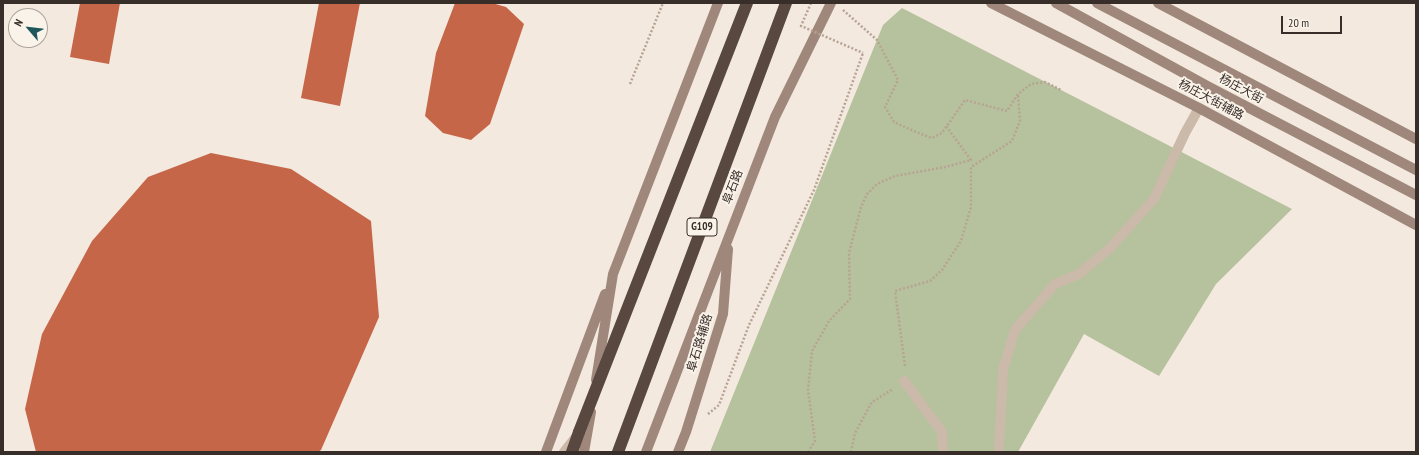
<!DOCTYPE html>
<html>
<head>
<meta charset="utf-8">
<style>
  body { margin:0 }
  #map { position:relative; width:1419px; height:455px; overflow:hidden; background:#f3e9de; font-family:"PT Sans Narrow",sans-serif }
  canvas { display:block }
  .frame { position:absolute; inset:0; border:4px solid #382e29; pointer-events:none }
  .north { position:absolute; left:8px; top:8px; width:40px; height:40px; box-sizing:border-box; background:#faf3ea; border:1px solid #aca49d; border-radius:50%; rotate:298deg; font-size:11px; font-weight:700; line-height:16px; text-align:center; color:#382e29 }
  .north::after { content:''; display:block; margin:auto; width:14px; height:18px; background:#1e575a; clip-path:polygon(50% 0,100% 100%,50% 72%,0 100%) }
  .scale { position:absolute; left:1281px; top:16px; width:61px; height:18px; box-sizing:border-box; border:2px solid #382e29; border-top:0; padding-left:5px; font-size:12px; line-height:14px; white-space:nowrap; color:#382e29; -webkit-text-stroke:3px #faf3ea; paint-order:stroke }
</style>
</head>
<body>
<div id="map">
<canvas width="1419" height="455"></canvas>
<div class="frame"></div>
<div class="north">N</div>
<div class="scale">20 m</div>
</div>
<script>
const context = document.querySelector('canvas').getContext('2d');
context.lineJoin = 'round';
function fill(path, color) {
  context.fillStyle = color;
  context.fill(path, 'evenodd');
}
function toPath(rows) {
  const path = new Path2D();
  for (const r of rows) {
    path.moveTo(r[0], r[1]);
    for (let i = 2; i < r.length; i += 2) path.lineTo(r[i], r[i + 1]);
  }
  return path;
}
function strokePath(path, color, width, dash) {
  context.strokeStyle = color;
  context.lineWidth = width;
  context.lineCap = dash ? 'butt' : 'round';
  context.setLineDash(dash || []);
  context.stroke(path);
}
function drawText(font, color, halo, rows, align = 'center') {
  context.font = font + ' "PT Sans Narrow","Noto Sans SC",sans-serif';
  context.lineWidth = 4;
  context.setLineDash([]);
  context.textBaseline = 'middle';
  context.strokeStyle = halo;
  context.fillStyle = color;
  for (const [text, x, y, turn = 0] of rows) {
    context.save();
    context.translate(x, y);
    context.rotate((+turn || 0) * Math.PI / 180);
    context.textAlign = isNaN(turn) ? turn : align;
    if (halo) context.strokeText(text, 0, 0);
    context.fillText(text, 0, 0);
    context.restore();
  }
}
fill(toPath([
  [902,8,1292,209,1216,284,1159,376,1084,334,1018,452,710,452,883,25]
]), '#b6c29d');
fill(toPath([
  [80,3,120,3,109,64,70,57],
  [319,3,360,3,340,106,301,98],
  [455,3,492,3,506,7,524,24,490,124,471,140,443,133,425,116,436,53],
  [211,153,291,169,371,221,379,317,321,450,318,452,36,452,25,409,42,334,92,241,148,177]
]), '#c66648');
strokePath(toPath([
  [843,10,877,40,898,80,885,107,894,122,916,132,932,138,942,133,965,100,1007,111,1018,94,1031,84,1045,82,1061,90],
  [630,84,663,3],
  [905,366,895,291,930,281,942,270,961,241,971,207,971,167,1012,141,1020,121,1018,94],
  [708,414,719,405,749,325,814,190,863,53],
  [808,452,815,441,808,390,812,351,829,321,850,299,849,253,861,207,867,194,877,184,895,176,945,167,971,160,946,126],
  [851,452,855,433,872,402,893,389]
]), '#b7a394', 2.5, [2, 2]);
strokePath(toPath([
  [564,452,575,438]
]), '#cbb9a9', 10);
strokePath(toPath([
  [904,381,942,432,943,452],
  [999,452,1003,369,1015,330,1055,284,1079,274,1110,248,1154,199,1185,133,1199,108]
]), '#cbb9a9', 10);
strokePath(toPath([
  [991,3,1199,108,1416,225],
  [1056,3,1209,87,1416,195],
  [1097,3,1416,170],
  [1158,3,1416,139],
  [596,380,613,274,718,3],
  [546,452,605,294],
  [584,452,591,412],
  [646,452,775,117,831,3],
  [678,452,686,432,723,314,728,249]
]), '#9f887b', 10);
strokePath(toPath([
  [572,452,579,432],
  [618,452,786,3]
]), '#594840', 12);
strokePath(toPath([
  [811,3,801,26,863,53]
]), '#b7a394', 2.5, [2, 2]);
strokePath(toPath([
  [579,432,747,3]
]), '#594840', 12);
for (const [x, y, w] of [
  [702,227,30]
]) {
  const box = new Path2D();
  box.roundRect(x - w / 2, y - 9, w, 18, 3);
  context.fillStyle = '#faf3ea';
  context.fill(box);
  strokePath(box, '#382e29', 1);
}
drawText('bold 11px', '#382e29', null, [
  ["G109",702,227]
]);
drawText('12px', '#382e29', '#faf3ea', [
  ["杨庄大街",1241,89,28],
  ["杨庄大街辅路",1211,100,28],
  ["阜石路",733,187,-69],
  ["阜石路辅路",700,343,-73]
]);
</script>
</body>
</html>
